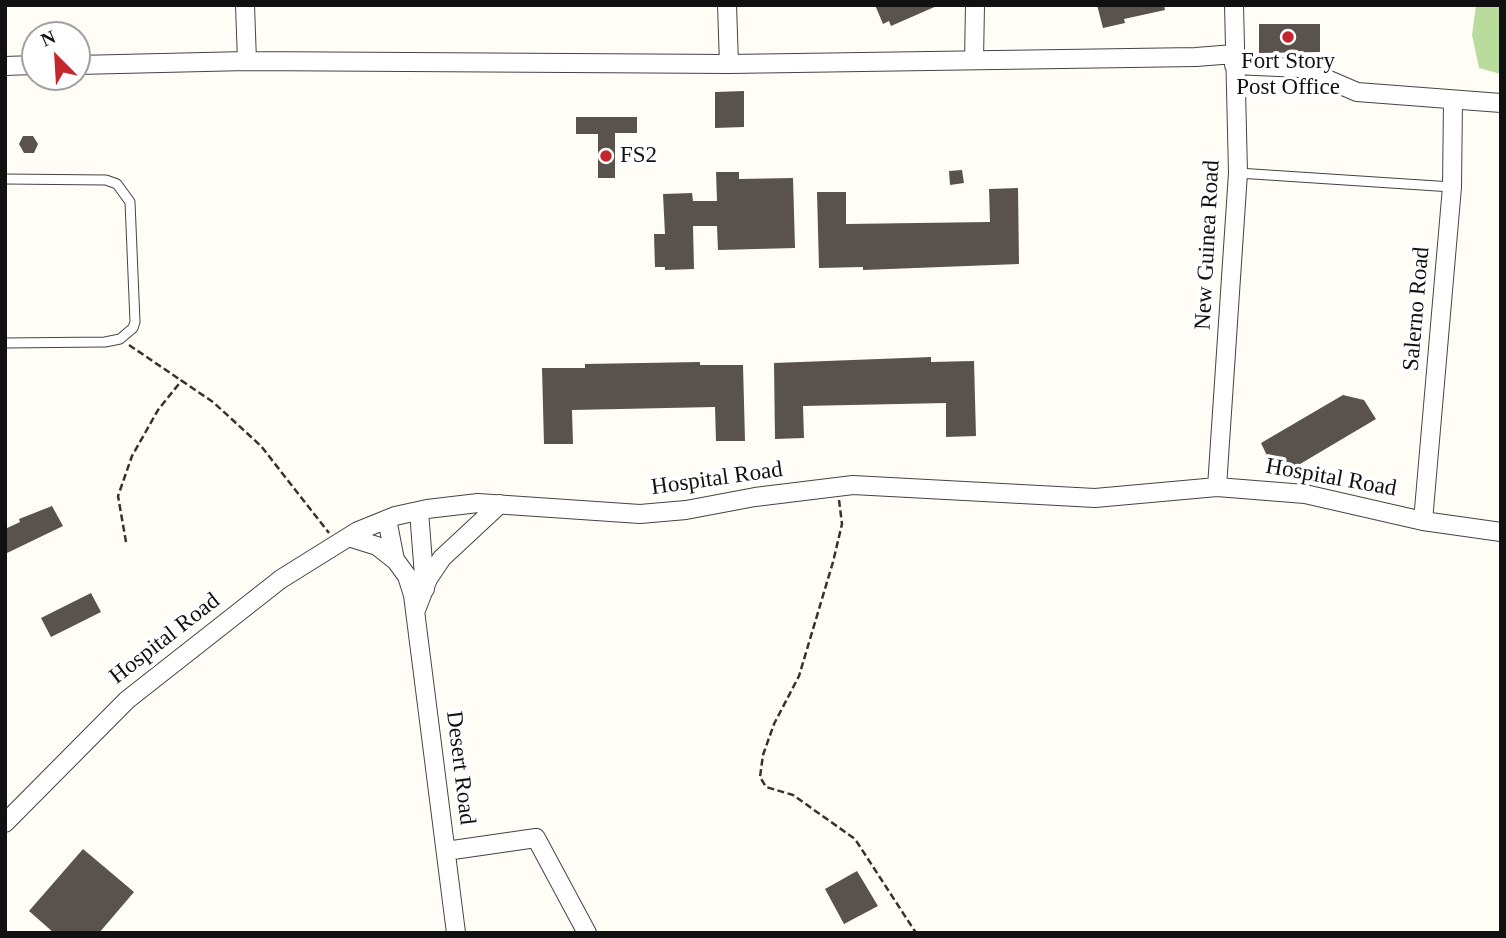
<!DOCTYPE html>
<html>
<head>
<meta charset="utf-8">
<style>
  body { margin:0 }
  #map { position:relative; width:1506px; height:938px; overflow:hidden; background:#fffdf5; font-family:"Times New Roman",serif }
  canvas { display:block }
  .frame { position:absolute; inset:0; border:7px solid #111; pointer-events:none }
  .north { position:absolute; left:21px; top:21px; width:70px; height:70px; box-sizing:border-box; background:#fff; border:2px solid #a0a0a0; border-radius:50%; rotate:336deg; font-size:19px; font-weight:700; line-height:28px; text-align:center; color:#111 }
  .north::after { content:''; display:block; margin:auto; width:24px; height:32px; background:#c4262e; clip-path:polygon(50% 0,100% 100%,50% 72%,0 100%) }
</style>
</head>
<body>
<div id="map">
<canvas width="1506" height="938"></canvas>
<div class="frame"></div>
<div class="north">N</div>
</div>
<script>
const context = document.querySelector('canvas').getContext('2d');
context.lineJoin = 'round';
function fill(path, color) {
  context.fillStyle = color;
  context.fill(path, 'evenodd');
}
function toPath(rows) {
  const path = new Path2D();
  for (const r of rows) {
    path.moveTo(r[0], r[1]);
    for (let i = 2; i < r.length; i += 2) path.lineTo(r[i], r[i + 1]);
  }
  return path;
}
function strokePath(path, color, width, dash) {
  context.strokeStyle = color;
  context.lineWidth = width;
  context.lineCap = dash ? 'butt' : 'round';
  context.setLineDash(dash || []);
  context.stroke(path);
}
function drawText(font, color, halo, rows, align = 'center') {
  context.font = font + ' "Times New Roman",serif';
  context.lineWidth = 7;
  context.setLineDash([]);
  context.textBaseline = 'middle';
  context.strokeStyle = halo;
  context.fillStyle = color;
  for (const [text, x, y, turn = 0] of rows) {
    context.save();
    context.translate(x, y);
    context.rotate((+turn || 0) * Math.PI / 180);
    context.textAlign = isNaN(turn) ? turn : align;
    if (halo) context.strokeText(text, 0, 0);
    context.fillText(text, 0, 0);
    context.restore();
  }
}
fill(toPath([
  [1476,5,1501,5,1501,74,1479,68,1472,35]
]), '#b9dc9c');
fill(toPath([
  [875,5,939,5,891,26,889,21,883,24],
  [1097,5,1164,5,1165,10,1124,19,1125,23,1103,28],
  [1259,24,1320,24,1320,52,1259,53],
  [744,91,744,127,715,128,715,92],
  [576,117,637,117,637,133,615,133,615,178,598,178,598,134,576,134],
  [23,136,33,136,38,144,34,153,24,153,19,144],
  [962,170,964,183,950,185,949,171],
  [716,172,739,172,739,179,793,178,795,248,718,250,717,226,693,226,694,269,665,270,665,267,655,267,654,234,665,234,663,194,692,193,693,201,717,201],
  [1018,188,1019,264,863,270,863,267,819,268,817,192,846,192,846,224,990,222,989,189],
  [931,357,931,362,974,361,976,436,946,437,946,403,803,406,804,438,775,439,774,363],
  [700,362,700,365,743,365,745,441,716,441,715,407,572,410,573,444,544,444,542,368,585,368,585,364],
  [1343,395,1364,400,1376,419,1295,467,1269,460,1261,443],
  [52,506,63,526,5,554,5,529,20,522,19,519],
  [91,593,101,612,51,637,41,618],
  [83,849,134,892,99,933,54,933,29,911],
  [857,871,878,906,844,924,825,889]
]), '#5a524d');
const service = toPath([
  [1238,173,1452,187],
  [5,179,106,180,117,184,130,202,135,322,133,328,120,339,105,342,5,343]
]);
const minor = toPath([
  [245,5,247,61],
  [727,5,729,64],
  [974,60,975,5],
  [77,65,247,61,729,64,1196,57,1234,54],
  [1234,65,1301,68,1357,92,1501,103],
  [5,66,35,65],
  [1217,487,1238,173,1234,5],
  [419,511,425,589],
  [387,519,395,560],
  [1423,521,1452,187,1453,101],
  [348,537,377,546,396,561,407,576,413,595,456,933],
  [416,610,428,579,442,558,500,504],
  [5,823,127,700,281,579,358,531,395,516,427,509,478,503,640,514,686,510,755,497,853,485,1095,498,1217,487,1305,494,1423,521,1501,532],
  [446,851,536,838,587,933]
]);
strokePath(service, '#444', 11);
strokePath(minor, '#444', 20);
strokePath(toPath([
  [129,345,213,402,261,446,329,533],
  [839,500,842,524,833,562,799,676,774,724,763,755,760,777,766,787,793,795,855,839,916,933],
  [126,542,118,496,132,456,158,410,182,380]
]), '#333', 2.5, [7, 3.5]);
strokePath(service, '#fff', 9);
strokePath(minor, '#fff', 18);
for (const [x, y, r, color] of [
  [1288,37,7,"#c4262e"],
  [606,156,7,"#c4262e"]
]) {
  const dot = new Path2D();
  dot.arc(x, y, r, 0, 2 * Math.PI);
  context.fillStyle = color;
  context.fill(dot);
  strokePath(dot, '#fff', 2.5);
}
drawText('23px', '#111', '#fff', [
  ["Fort Story",1288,62],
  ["Post Office",1288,88],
  ["FS2",620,156,"left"]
]);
drawText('23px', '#111', '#fff', [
  ["New Guinea Road",1208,245,-87],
  ["Salerno Road",1417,309,-85],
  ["Hospital Road",1331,478,10],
  ["Hospital Road",717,479,-8],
  ["Hospital Road",165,639,-38],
  ["Desert Road",460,768,83]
]);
</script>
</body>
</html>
